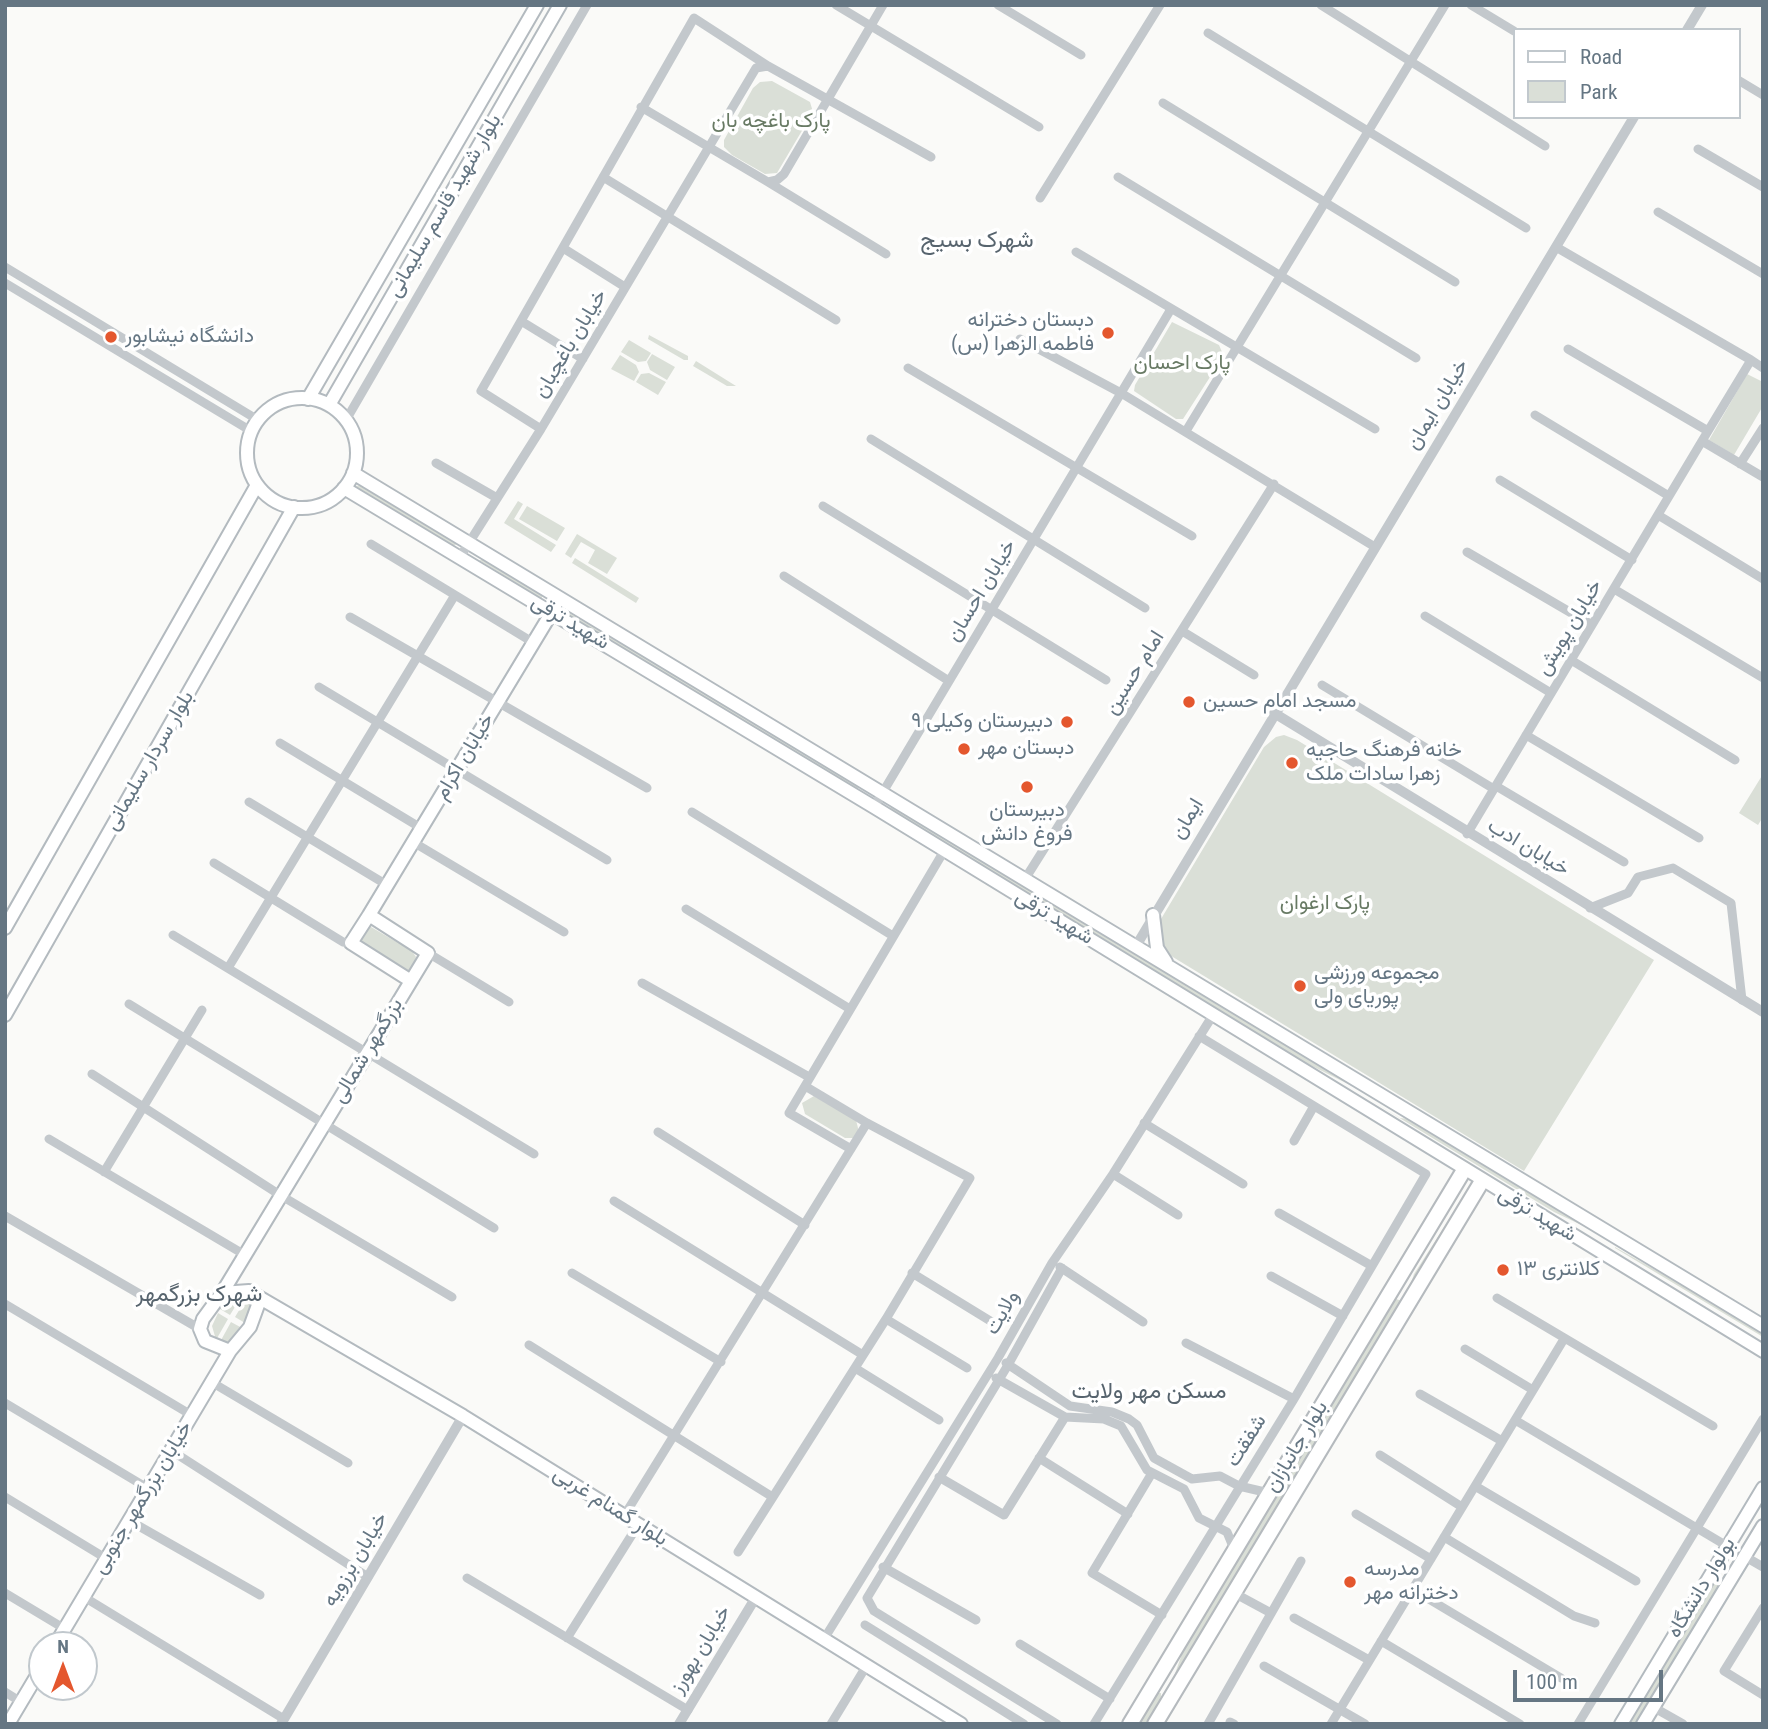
<!DOCTYPE html>
<html>
<head>
<meta charset="utf-8">
<style>
  body { margin:0 }
  #map { position:relative; width:1768px; height:1729px; overflow:hidden; background:#fafaf8; font-family:"Roboto Condensed",sans-serif }
  canvas { display:block }
  .frame { position:absolute; inset:0; border:7px solid #657683; pointer-events:none }
  .legend { position:absolute; left:1513px; top:28px; width:228px; height:91px; box-sizing:border-box; background:#fff; border:2px solid #c1c8cd; margin:0; padding:9px 12px; list-style:none; font-size:21px; color:#657683 }
  .legend li { display:flex; align-items:center; gap:14px; height:35px }
  .legend b { width:35px; border:2px solid #c1c8cd }
  .north { position:absolute; left:28px; top:1631px; width:70px; height:70px; box-sizing:border-box; background:#fff; border:2px solid #c1c8cd; border-radius:50%; rotate:0deg; font-size:19px; font-weight:700; line-height:28px; text-align:center; color:#657683 }
  .north::after { content:''; display:block; margin:auto; width:24px; height:32px; background:#e4572e; clip-path:polygon(50% 0,100% 100%,50% 72%,0 100%) }
  .scale { position:absolute; left:1513px; top:1670px; width:150px; height:32px; box-sizing:border-box; border:4px solid #657683; border-top:0; padding-left:9px; font-size:21px; line-height:24px; white-space:nowrap; color:#657683; -webkit-text-stroke:5px #fff; paint-order:stroke }
</style>
</head>
<body>
<div id="map">
<canvas width="1768" height="1729"></canvas>
<div class="frame"></div>
<ul class="legend">
<li><b style="height:9px;background:#fff"></b>Road</li>
<li><b style="height:19px;background:#dadfd7"></b>Park</li>
</ul>
<div class="north">N</div>
<div class="scale">100 m</div>
</div>
<script>
const context = document.querySelector('canvas').getContext('2d');
context.lineJoin = 'round';
function fill(path, color) {
  context.fillStyle = color;
  context.fill(path, 'evenodd');
}
function toPath(rows) {
  const path = new Path2D();
  for (const r of rows) {
    if (r.length === 3) {
      path.moveTo(r[0] + r[2], r[1]);
      path.arc(r[0], r[1], r[2], 0, 2 * Math.PI);
      continue;
    }
    path.moveTo(r[0], r[1]);
    for (let i = 2; i < r.length; i += 2) path.lineTo(r[i], r[i + 1]);
  }
  return path;
}
function strokePath(path, color, width, dash) {
  context.strokeStyle = color;
  context.lineWidth = width;
  context.lineCap = dash ? 'butt' : 'round';
  context.setLineDash(dash || []);
  context.stroke(path);
}
function drawText(font, color, halo, rows, align = 'center') {
  context.font = font + ' "Roboto Condensed",Vazirmatn,sans-serif';
  context.lineWidth = 7;
  context.setLineDash([]);
  context.textBaseline = 'middle';
  context.strokeStyle = halo;
  context.fillStyle = color;
  for (const [text, x, y, turn = 0] of rows) {
    context.save();
    context.translate(x, y);
    context.rotate((+turn || 0) * Math.PI / 180);
    context.textAlign = isNaN(turn) ? turn : align;
    if (halo) context.strokeText(text, 0, 0);
    context.fillText(text, 0, 0);
    context.restore();
  }
}
fill(toPath([
  [772,81,810,102,813,112,777,173,765,174,732,155,724,147,724,140,753,88,760,82],
  [1172,322,1219,345,1222,352,1221,360,1183,419,1176,419,1134,391,1135,385],
  [649,335,688,356,688,360,684,360,648,339],
  [629,340,651,353,646,361,638,362,621,352],
  [652,354,675,367,667,380,650,370,647,362],
  [620,355,636,365,639,372,634,381,611,369],
  [696,361,736,386,727,386,693,366],
  [649,373,666,382,658,395,636,382,641,374],
  [1747,374,1763,382,1763,406,1734,455,1709,440],
  [361,485,453,540,456,545,450,546,357,490,356,486],
  [518,501,523,504,514,519,556,545,551,552,504,523],
  [527,506,565,528,557,541,519,519],
  [577,534,617,558,607,574,588,563,595,550,581,542,571,558,565,554],
  [575,558,639,598,636,603,572,563],
  [479,560,486,560,542,594,542,599],
  [566,611,858,785,858,789,565,614],
  [1284,735,1297,740,1654,960,1524,1171,1163,951,1158,924,1264,747,1276,737],
  [1763,774,1763,817,1758,825,1739,813],
  [892,807,1351,1085,1352,1086,1304,1062,890,815,887,809],
  [366,927,371,927,412,951,416,957,414,965,409,970,402,969,361,943,359,938],
  [814,1096,856,1120,859,1132,853,1138,845,1138,805,1114,802,1103],
  [1370,1100,1400,1118,1410,1119,1596,1232,1554,1212],
  [1473,1182,1414,1284,1411,1283,1414,1274],
  [1615,1247,1763,1331,1763,1337,1615,1248],
  [243,1294,230,1315,220,1309,228,1297],
  [247,1297,252,1305,245,1323,235,1317],
  [1396,1299,1402,1301,1171,1685,1183,1651],
  [218,1313,228,1319,216,1340,212,1326],
  [231,1322,242,1328,230,1342,220,1342],
  [1719,1573,1722,1579,1635,1724,1628,1724],
  [1157,1693,1161,1693,1161,1697,1148,1724,1139,1724]
]), '#dadfd7');
const secondary = toPath([
  [302,453,55],
  [308,399,537,5],
  [329,405,560,5],
  [353,473,1763,1326],
  [344,488,874,807,1763,1351],
  [369,915,555,607],
  [1153,915,1157,948,1166,962],
  [5,928,257,485],
  [5,1015,294,507],
  [222,1293,428,953,369,915,351,943,411,981],
  [255,1295,463,1416,961,1724],
  [55,1645,230,1351,250,1327,258,1305,255,1295,249,1291,222,1293,203,1319,200,1329,205,1341,230,1351],
  [8,1724,42,1667],
  [1621,1724,1763,1488],
  [1643,1724,1763,1526]
]);
const primary = toPath([
  [1130,1724,1464,1170],
  [1155,1724,1482,1181]
]);
strokePath(secondary, '#b3babf', 16);
strokePath(primary, '#b5babe', 18);
strokePath(toPath([
  [836,5,1039,127],
  [998,5,1081,55],
  [1321,5,1545,146],
  [1471,5,1514,31],
  [1208,33,1526,228],
  [1738,80,1763,95],
  [1163,103,1455,282],
  [641,107,768,182,777,180,784,174,883,5],
  [1698,149,1763,187],
  [603,177,836,320],
  [1118,177,1416,358],
  [768,182,886,254],
  [1040,198,1160,5],
  [1658,212,1763,274],
  [1556,247,1751,360],
  [563,248,625,287],
  [1076,252,1375,429],
  [5,267,258,420],
  [5,283,251,431],
  [1171,309,1121,393,1375,547],
  [521,321,583,359],
  [1568,349,1708,431],
  [908,368,1192,536],
  [1763,368,1751,360,1702,441,1763,477],
  [1535,415,1669,496],
  [346,420,587,5],
  [541,429,481,391,694,18,768,66],
  [1186,431,1445,5],
  [871,439,1145,608],
  [436,463,497,498],
  [1740,464,1763,428],
  [1500,480,1632,560],
  [823,506,1106,680],
  [1658,515,1763,579],
  [371,544,534,643],
  [1467,552,1592,625],
  [460,557,541,429,756,68,768,66,931,157],
  [784,576,949,681],
  [1614,589,1763,678],
  [1425,616,1551,693],
  [350,617,647,788],
  [1182,631,1254,675],
  [1571,660,1735,760],
  [1322,685,1494,789],
  [319,687,607,860],
  [1526,735,1699,838],
  [280,743,421,828],
  [1496,786,1624,862],
  [249,802,387,885],
  [874,807,1121,393,1020,339],
  [692,812,893,936],
  [1467,834,1702,441],
  [413,842,564,932],
  [214,863,343,942,351,943],
  [1025,879,1274,484],
  [1590,908,1628,893,1638,877,1673,868,1731,903,1742,1000],
  [686,909,850,1009],
  [173,935,534,1154],
  [428,953,509,1002],
  [228,968,455,595],
  [642,983,809,1077],
  [129,1004,494,1228],
  [92,1074,280,1195,452,1297],
  [1144,1123,1243,1184],
  [658,1132,805,1225],
  [49,1139,245,1255],
  [1294,1141,1314,1106],
  [851,1149,789,1113,944,851],
  [104,1172,202,1010],
  [1113,1174,1178,1215],
  [614,1201,863,1355],
  [1279,1213,1372,1266],
  [5,1216,200,1329],
  [1060,1267,1143,1322],
  [572,1273,721,1362],
  [912,1273,992,1322],
  [1271,1276,1343,1316],
  [1497,1298,1713,1426],
  [5,1304,193,1416],
  [886,1319,967,1368],
  [1186,1343,1294,1399],
  [529,1345,771,1496],
  [1465,1349,1533,1390],
  [1006,1363,1070,1406,1112,1412,1129,1419,1137,1425,1154,1458,1192,1479,1220,1476,1239,1486,1269,1493],
  [855,1368,939,1420],
  [996,1378,1065,1417,1104,1419,1121,1426,1147,1470,1184,1489,1199,1518,1227,1532,1234,1549],
  [213,1383,348,1463],
  [1420,1394,1502,1441],
  [5,1403,149,1489],
  [1515,1420,1727,1546],
  [172,1451,368,1577],
  [1380,1455,1462,1507],
  [1039,1458,1128,1514],
  [1152,1473,1092,1573,1162,1615],
  [939,1477,1004,1515,1065,1417],
  [1475,1486,1636,1581],
  [5,1497,107,1559],
  [1356,1514,1431,1559],
  [624,1516,867,1123,805,1086],
  [130,1521,260,1595],
  [1444,1537,1574,1616,1595,1623],
  [738,1552,886,1319,970,1178,867,1123],
  [1744,1556,1763,1567],
  [883,1567,976,1620],
  [467,1578,688,1710],
  [1412,1589,1561,1678],
  [5,1593,65,1629],
  [1234,1593,1271,1613],
  [84,1597,284,1719],
  [1763,1608,1724,1671,1763,1695],
  [1294,1618,1369,1660],
  [865,1625,1024,1724],
  [567,1638,638,1525],
  [824,1639,998,1358,1052,1263,1113,1174,1213,1015],
  [1381,1641,1520,1724],
  [1020,1644,1110,1699],
  [1264,1666,1365,1724],
  [5,1692,21,1702],
  [1653,1707,1683,1724],
  [1230,1722,1234,1724],
  [831,1724,867,1665],
  [1057,1724,874,1611,867,1598,1008,1365,1062,1268],
  [1094,1724,1294,1399,1426,1174,1199,1036],
  [1208,1724,1301,1561],
  [1331,1724,1564,1339],
  [1578,1724,1763,1419]
]), '#c3c8cc', 9);
strokePath(toPath([
  [1687,30,1702,5],
  [1274,713,1763,1012],
  [1136,946,1634,117],
  [281,1724,463,1416],
  [679,1724,756,1597]
]), '#c3c8cc', 10);
strokePath(secondary, '#fff', 12);
strokePath(primary, '#fff', 14);
for (const [x, y, r, color] of [
  [1108,333,7,"#e4572e"],
  [111,337,7,"#e4572e"],
  [1189,702,7,"#e4572e"],
  [1067,722,7,"#e4572e"],
  [964,749,7,"#e4572e"],
  [1292,763,7,"#e4572e"],
  [1027,787,7,"#e4572e"],
  [1300,986,7,"#e4572e"],
  [1503,1270,7,"#e4572e"],
  [1350,1582,7,"#e4572e"]
]) {
  const dot = new Path2D();
  dot.arc(x, y, r, 0, 2 * Math.PI);
  context.fillStyle = color;
  context.fill(dot);
  strokePath(dot, '#fff', 2.5);
}
drawText('21px', '#687a64', '#fff', [
  ["پارک باغچه بان",771,122],
  ["پارک احسان",1182,364],
  ["پارک ارغوان",1325,904]
]);
drawText('21px', '#657683', '#fff', [
  ["بلوار شهید قاسم سلیمانی",445,206,-60],
  ["خیابان باغچبان",571,344,-59],
  ["خیابان ایمان",1438,405,-59],
  ["خیابان احسان",982,591,-59],
  ["شهید ترقی",570,623,31],
  ["خیابان پویش",1570,628,-59],
  ["امام حسین",1135,673,-58],
  ["خیابان اکرام",465,757,-59],
  ["بلوار سردار سلیمانی",150,761,-60],
  ["ایمان",1188,819,-59],
  ["خیابان ادب",1528,848,31],
  ["شهید ترقی",1054,918,31],
  ["بزرگمهر شمالی",368,1051,-59],
  ["شهید ترقی",1537,1215,31],
  ["ولایت",1003,1313,-60],
  ["شفقت",1247,1441,-58],
  ["بلوار جانبازان",1297,1447,-59],
  ["خیابان بزرگمهر جنوبی",143,1498,-59],
  ["بلوار گمنام غربی",610,1507,32],
  ["خیابان برزویه",356,1560,-59],
  ["بولوار دانشگاه",1702,1588,-59],
  ["خیابان بهورز",701,1650,-59]
]);
drawText('21px', '#657683', '#fff', [
  ["دبستان دخترانه",1094,321,"right"],
  ["فاطمه الزهرا (س)",1094,345,"right"],
  ["دانشگاه نیشابور",125,337],
  ["مسجد امام حسین",1203,702],
  ["دبیرستان وکیلی ۹",1053,722,"right"],
  ["دبستان مهر",978,749],
  ["خانه فرهنگ حاجیه",1306,751],
  ["زهرا سادات ملک",1306,775],
  ["دبیرستان",1027,811,"center"],
  ["فروغ دانش",1027,835,"center"],
  ["مجموعه ورزشی",1314,974],
  ["پوریای ولی",1314,998],
  ["کلانتری ۱۳",1517,1270],
  ["مدرسه",1364,1570],
  ["دخترانه مهر",1364,1594]
], 'left');
drawText('23px', '#57646e', '#fff', [
  ["شهرک بسیج",977,241],
  ["شهرک بزرگمهر",199,1295],
  ["مسکن مهر ولایت",1149,1392]
]);
</script>
</body>
</html>
